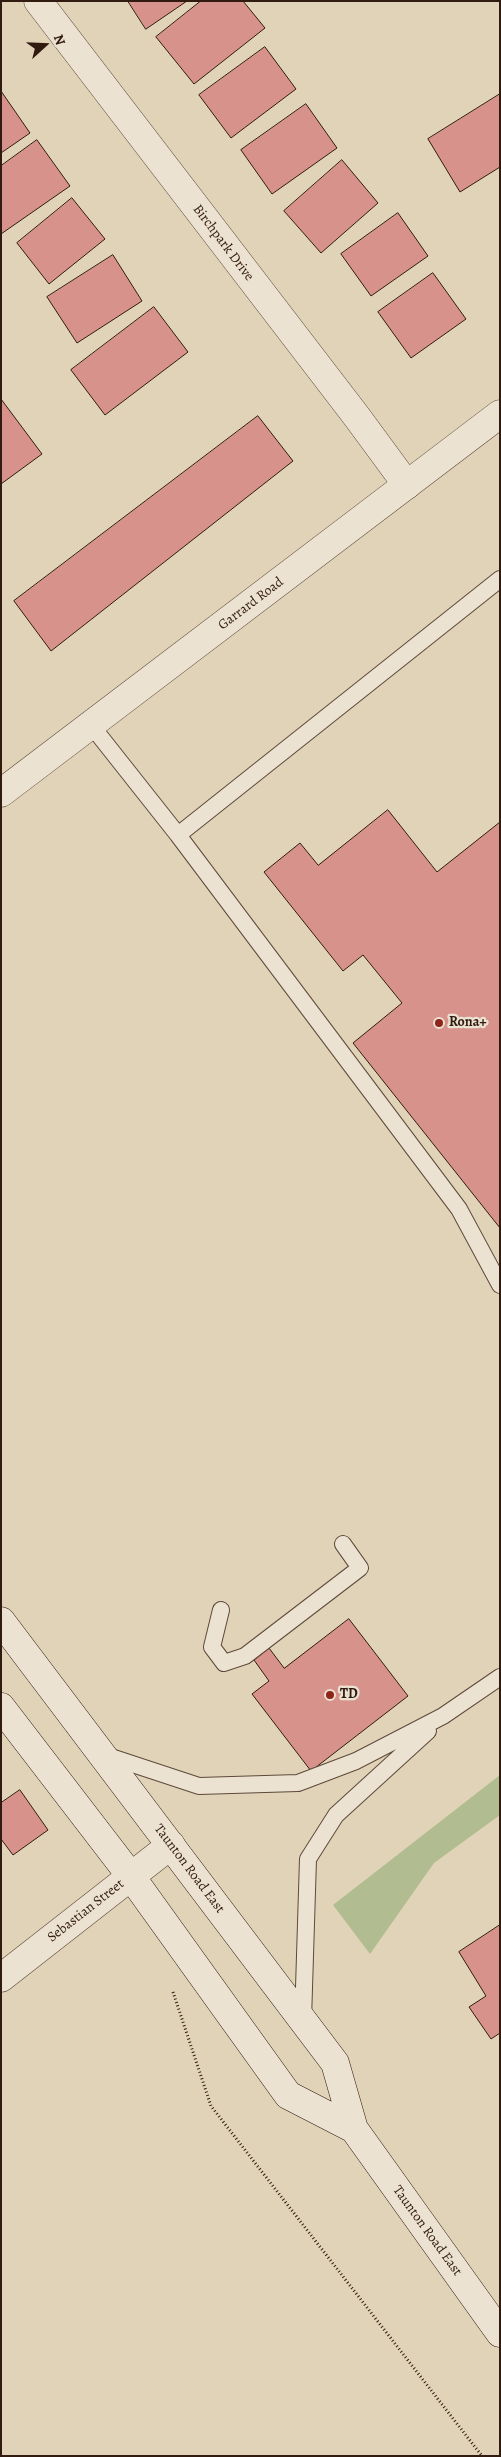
<!DOCTYPE html>
<html>
<head>
<meta charset="utf-8">
<style>
	body { margin:0 }
	#map { position:relative; width:501px; height:2457px; overflow:hidden; background:#e1d3b8; font-family:Alegreya,serif }
	canvas { display:block }
	.frame { position:absolute; inset:0; border:2px solid #311b10; pointer-events:none }
	.north { position:absolute; left:20px; top:20px; width:50px; height:50px; -webkit-text-stroke:4px #ece2d1; paint-order:stroke; rotate:70deg; font-size:14px; font-weight:700; line-height:20px; text-align:center; color:#311b10 }
	.north::after { content:''; display:block; margin:auto; width:18px; height:22px; background:#311b10; clip-path:polygon(50% 0,100% 100%,50% 72%,0 100%) }
</style>
</head>
<body>
<div id="map">
<canvas width="501" height="2457"></canvas>
<div class="frame"></div>
<div class="north">N</div>
</div>
<script>
const c = document.querySelector('canvas').getContext('2d');
c.lineJoin = 'round';
function paint(path, color) { c.fillStyle = color; c.fill(path, 'evenodd'); }
function stroke(path, color, width, dash) { c.strokeStyle = color; c.lineWidth = width; c.lineCap = dash ? 'butt' : 'round'; c.setLineDash(dash || []); c.stroke(path); }
function label(font, color, halo, rows, align = 'center') {
  c.font = font + ' Alegreya,serif'; c.lineWidth = 4.5; c.setLineDash([]); c.textBaseline = 'middle'; c.strokeStyle = halo; c.fillStyle = color; for (const [text, x, y, turn = 0] of rows) {
    c.save(); c.translate(x, y); c.rotate((+turn || 0) * Math.PI / 180); c.textAlign = isNaN(turn) ? turn : align; if (halo) c.strokeText(text, 0, 0); c.fillText(text, 0, 0); c.restore();
  }
}
paint(new Path2D(`
	M500 1775V1815L434 1863 370 1954 333 1905Z`), '#b1bd90');
const building = new Path2D(`
	M128 1H187L146 29Z
	M201 1H243L265 28 194 84 156 37Z
	M265 47 296 89 231 138 199 95Z
	M1 91 30 133 1 153Z
	M500 94V167L460 192 428 139Z
	M306 104 337 148 272 194 241 150Z
	M37 140 70 186 1 234V166Z
	M342 160 378 203 321 253 284 211Z
	M72 198 105 239 49 284 17 243Z
	M398 213 428 256 371 296 341 254Z
	M113 255 142 301 77 343 47 297Z
	M433 273 466 319 411 358 378 312Z
	M154 307 188 352 105 415 71 370Z
	M1 399 42 454 1 484Z
	M258 416 293 461 51 651 14 601Z
	M388 810 437 872 500 822V1228L353 1043 402 1003 363 955 343 971 264 872 300 843 318 865Z
	M349 1619 408 1696 311 1771 252 1694 269 1681 254 1660 269 1648 284 1668Z
	M20 1790 48 1830 13 1855 1 1839V1803Z
	M500 1925V2033L491 2039 469 2007 486 1996 459 1952Z`);
paint(building, '#d7938b');
stroke(building, '#311b10', 1);
const service = new Path2D(`
	M91 725 178 835 459 1209 500 1285
	M178 835 500 579
	M221 1610 212 1647 224 1663 245 1656 360 1568 343 1544
	M105 1755 199 1786 298 1783 356 1761 443 1716 500 1677
	M303 2020 308 1859 336 1815 428 1731`);
const minor = new Path2D(`
	M38 1 357 417 407 485
	M1 1978 171 1845`);
const tertiary = new Path2D(`
	M1 793 500 414`);
const secondary = new Path2D(`
	M1 1621 335 2063 354 2129 500 2333
	M1 1707 130 1875 288 2095 354 2129`);
stroke(service, '#5d493a', 18);
stroke(minor, '#5d493a', 29);
stroke(tertiary, '#5d493a', 29);
stroke(secondary, '#311b10', 29);
stroke(new Path2D(`
	M173 1992 211 2106 482 2456`), '#311b10', 3, [1, 2.5]);
stroke(service, '#ece2d1', 16);
stroke(minor, '#ece2d1', 28);
stroke(tertiary, '#ece2d1', 28);
stroke(secondary, '#ece2d1', 28);
for (const [x, y, r, color] of [
	[439,1023,5,"#8f2418"],
	[330,1695,5,"#8f2418"]
]) { const dot = new Path2D(); dot.arc(x, y, r, 0, 2 * Math.PI); c.fillStyle = color; c.fill(dot); stroke(dot, '#ece2d1', 2); }
label('14px', '#311b10', '#ece2d1', [
	["Birchpark Drive",223,243,53],
	["Garrard Road",251,604,-37],
	["Taunton Road East",189,1869,53],
	["Sebastian Street",86,1911,-38],
	["Taunton Road East",427,2231,54]
]);
label('bold 14px', '#311b10', '#ece2d1', [
	["Rona+",449,1023],
	["TD",340,1695]
], 'left');
</script>
</body>
</html>
